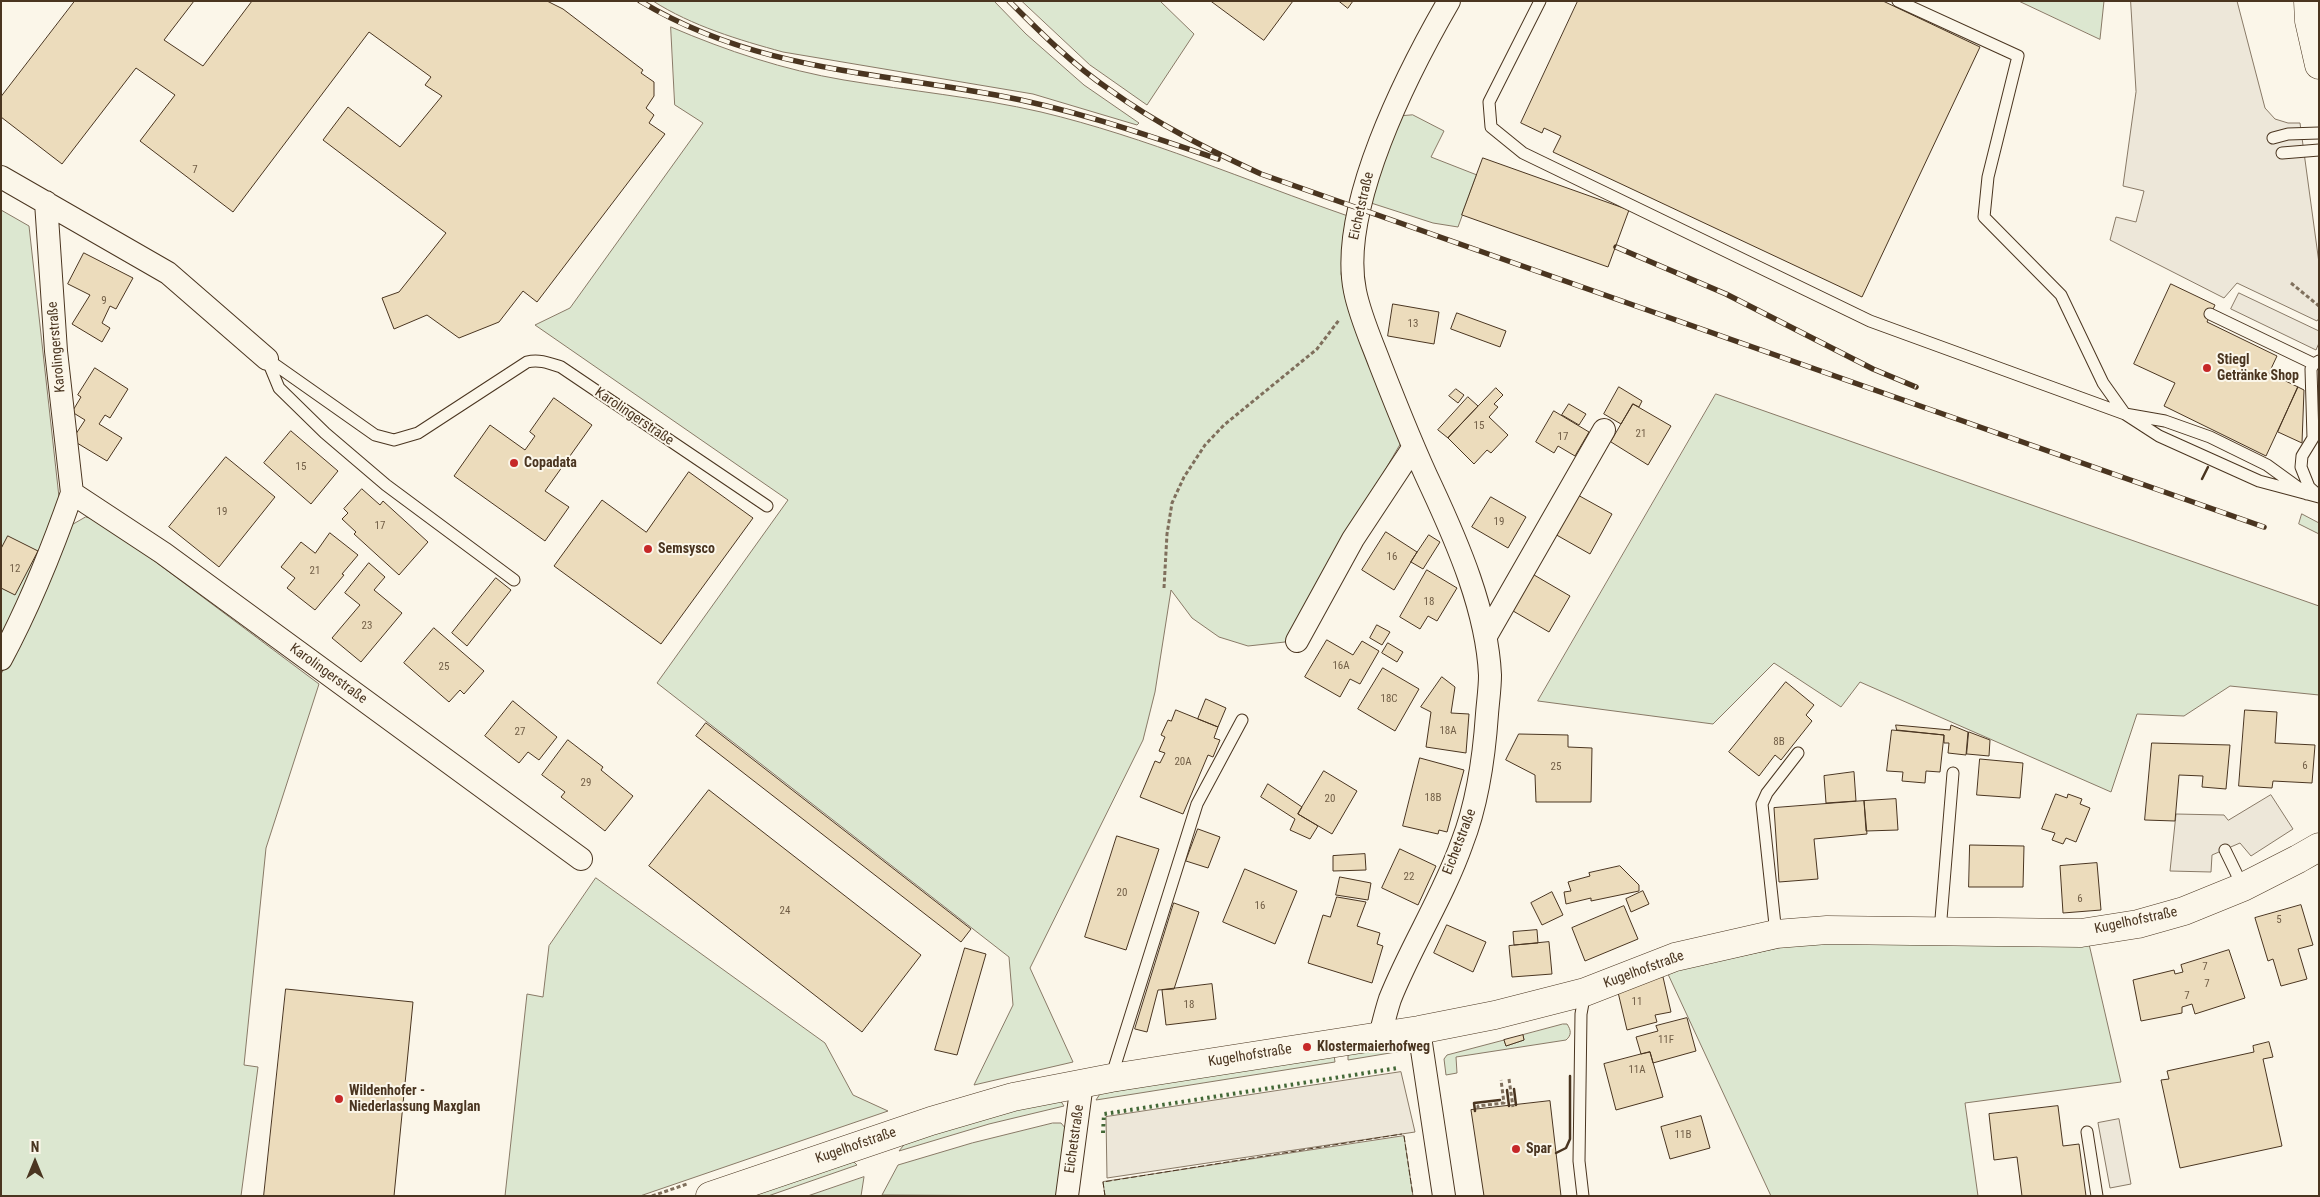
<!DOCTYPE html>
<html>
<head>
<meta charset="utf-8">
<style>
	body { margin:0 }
	#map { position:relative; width:2320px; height:1197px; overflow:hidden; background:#fbf6e9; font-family:"Roboto Condensed",sans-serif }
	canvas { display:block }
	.frame { position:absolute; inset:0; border:2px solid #4a3520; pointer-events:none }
	.north { position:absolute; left:10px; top:1137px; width:50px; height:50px; -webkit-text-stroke:4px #fbf6e9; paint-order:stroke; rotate:0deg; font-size:14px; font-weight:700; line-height:20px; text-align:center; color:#4a3520 }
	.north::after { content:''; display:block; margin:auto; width:18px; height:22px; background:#4a3520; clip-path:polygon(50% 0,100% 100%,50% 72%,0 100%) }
</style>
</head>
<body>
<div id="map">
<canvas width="2320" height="1197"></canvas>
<div class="frame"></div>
<div class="north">N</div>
</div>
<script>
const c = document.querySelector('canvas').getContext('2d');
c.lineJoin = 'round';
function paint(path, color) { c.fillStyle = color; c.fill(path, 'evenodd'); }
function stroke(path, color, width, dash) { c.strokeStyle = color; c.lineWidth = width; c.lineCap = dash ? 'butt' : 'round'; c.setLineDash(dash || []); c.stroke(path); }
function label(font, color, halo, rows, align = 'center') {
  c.font = font + ' "Roboto Condensed",sans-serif'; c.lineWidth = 4; c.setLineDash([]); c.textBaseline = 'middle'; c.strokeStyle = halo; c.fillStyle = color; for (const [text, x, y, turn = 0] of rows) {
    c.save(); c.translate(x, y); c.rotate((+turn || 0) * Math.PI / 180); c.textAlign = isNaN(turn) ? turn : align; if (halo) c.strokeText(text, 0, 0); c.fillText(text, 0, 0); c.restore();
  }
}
const green = new Path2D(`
	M653 1H994L1026 34 1084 85 1139 123 1137 125 1033 94 783 52C739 40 692 26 653 1Z
	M1022 1H1160L1194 34 1147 105 1090 65Z
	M2019 1H2104L2100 39Z
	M671 27C727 51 784 70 844 80 910 91 976 97 1041 112 1146 137 1247 181 1348 216L1341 274 1352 315 1402 441 1285 642 1248 646 1219 637 1192 618 1171 590 1155 692 1143 740 1030 968 1073 1062 974 1085 1013 1005 1009 957 657 683 788 500 535 325 570 308 703 123 675 105Z
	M1413 115 1444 131 1431 157 1477 175 1458 227 1433 223 1368 202 1378 168 1402 116Z
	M1 210 29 226 59 497 45 550 1 641Z
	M1716 394 2319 606V695L2230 686 2184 716 2137 714 2111 792 1860 682 1841 707 1774 663 1713 724 1538 701Z
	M2302 514 2319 523V534L2299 524Z
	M86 517 101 521 319 684 266 848 244 1065 258 1067 241 1196H1V674L39 605 72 525Z
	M596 878 825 1043 853 1095 888 1111 640 1196H505L527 994 543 997 549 946Z
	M1847 941 2089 944 2121 1082 1965 1103 1978 1196H1771L1667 972 1792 945Z
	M1563 1024H1567C1571 1030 1572 1035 1566 1040L1456 1057 1457 1073 1446 1075 1444 1059 1447 1055 1504 1040 1506 1046 1524 1040 1523 1035Z
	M1390 1047 1402 1051 1348 1060V1053Z
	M1334 1055 1335 1062 1096 1100 1100 1094Z
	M1060 1100 1064 1106 989 1124 899 1151 907 1141 999 1114Z
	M1053 1123H1061L1066 1129 1057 1196 882 1195 898 1165 972 1143Z
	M1404 1136 1413 1196H1105L1103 1182Z
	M854 1162 857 1165 768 1196H746Z
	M864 1177 861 1196H808Z`);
paint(green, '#dce7d0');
stroke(green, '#887966', 1);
const parking = new Path2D(`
	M2131 1H2237L2265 108 2275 119 2288 123H2300L2319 263V318L2317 321 2237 283 2224 298 2110 240 2116 217 2136 222 2144 191 2123 186 2136 92Z
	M2239 293 2319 331V343L2316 350 2231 309Z
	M2271 795 2293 829 2251 856 2240 843 2212 855 2211 872 2170 871 2176 814 2224 815 2228 820Z
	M1401 1072 1415 1132 1107 1178 1106 1117Z
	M2119 1119 2131 1184 2110 1188 2098 1123Z`);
paint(parking, '#ede7d9');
stroke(parking, '#887966', 1);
const building = new Path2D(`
	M75 1H194L164 40 203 66 252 1H547L563 9 643 70 641 73 654 82V96L646 108 654 115 649 123 665 134 537 302 523 291 499 322 459 338 427 315 394 329 382 298 399 292 446 233 323 140 348 107 400 147 442 96 425 85 431 77 369 32 233 212 140 141 175 95 136 68 62 164 1 117V97Z
	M1211 1H1293L1264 40Z
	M1339 1H1353L1348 8Z
	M1578 1H1883L1980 47 1862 297 1553 152 1561 136 1544 128 1542 133 1521 123Z
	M1483 158 1629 210 1608 267 1462 215Z
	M84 253 133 278 116 309 110 306 102 323 110 328 102 342 72 324 90 295 68 284Z
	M2171 284 2215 305 2207 322 2277 356 2269 373 2298 387 2266 456 2164 406 2175 383 2134 364Z
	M1393 304 1439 312 1434 344 1388 336Z
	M1457 313 1506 331 1500 347 1451 329Z
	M95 368 128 389 110 418 105 415 99 424 122 438 107 461 72 440 85 420 72 412 81 397 78 395Z
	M1619 387 1642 401 1639 407 1633 404 1621 424 1604 414Z
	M2298 387 2304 390 2302 443 2278 432Z
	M1496 388 1503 395 1494 404 1498 407 1489 417 1508 435 1491 453 1487 450 1474 464 1448 438Z
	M1456 389 1464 395 1458 403 1449 396Z
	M1468 397 1478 406 1448 438 1438 430Z
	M554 398 592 425 545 491 569 507 545 541 454 476 490 425 525 450 535 436 530 432Z
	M1569 404 1586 414 1579 425 1562 415Z
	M1633 404 1671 426 1648 465 1611 442Z
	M1554 411 1589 432 1575 456 1558 446 1554 453 1536 442Z
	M291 431 338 471 311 504 264 463Z
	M226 457 275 497 219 567 169 527Z
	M689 472 753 518 661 644 554 566 602 500 646 532Z
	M362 489 380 505 383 501 428 542 399 575 354 534 356 532 342 519 348 513 344 509Z
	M1576 494 1612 514 1590 554 1553 533Z
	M1491 497 1526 517 1508 548 1472 527Z
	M1386 532 1417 552 1394 590 1362 570Z
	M330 533 358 555 342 574 344 575 315 610 287 588 295 578 281 567 301 542 315 553Z
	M1429 535 1440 542 1423 569 1411 562Z
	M8 536 38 551 15 595 1 588V549Z
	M369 563 385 577 374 590 402 613 361 662 332 638 360 605 345 593Z
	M1427 570 1457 588 1437 621 1428 616 1420 629 1400 617Z
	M1529 572 1570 596 1549 632 1508 608Z
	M496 578 511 590 467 646 452 633Z
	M1377 625 1390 632 1382 645 1370 638Z
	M434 628 484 671 464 694 460 690 449 702 404 663Z
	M1327 640 1353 655 1362 641 1379 651 1360 684 1350 679 1340 697 1305 677Z
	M1388 643 1403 652 1397 662 1382 653Z
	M1383 668 1419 689 1395 731 1358 709Z
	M1442 677 1455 687 1451 713 1469 714 1466 753 1426 747 1431 712 1421 707Z
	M1786 682 1814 705 1806 715 1812 721 1781 760 1775 755 1759 776 1729 752Z
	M1206 699 1226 708 1218 727 1198 719Z
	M513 701 557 737 539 760 528 752 519 763 485 736Z
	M1176 710 1218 727 1214 738 1220 740 1213 757 1208 755 1183 814 1140 797 1155 761 1160 763 1165 753 1159 751 1165 737 1161 735 1168 720 1171 721Z
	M2245 710 2277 712 2275 743 2315 745 2312 783 2273 781 2272 788 2239 786Z
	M706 723 971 929 961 942 696 736Z
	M1896 725 1950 730 1951 725 1968 732 1966 755 1948 753 1949 743H1944V735L1897 730Z
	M1892 730 1944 735 1940 772 1926 771 1925 783 1902 781 1903 772 1887 771Z
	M1969 732 1990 740 1989 756 1967 754Z
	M1519 734 1568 735V747L1592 748 1591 802H1536L1535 775 1506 760Z
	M568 740 603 767 601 770 633 796 605 831 561 797 565 792 542 775Z
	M2152 743 2230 745 2226 789 2202 787 2203 776 2179 775 2175 821 2145 820Z
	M1420 758 1464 770 1447 832 1439 830 1438 834 1403 826Z
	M1980 759 2023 763 2020 798 1977 795Z
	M1324 771 1357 791 1332 834 1298 814Z
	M1854 772 1856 801 1826 803 1824 776Z
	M1268 784 1302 807 1298 814 1318 826 1310 839 1290 830 1295 819 1261 797Z
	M709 790 921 955 862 1032 649 866Z
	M2056 794 2067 798 2068 794 2082 799 2080 804 2090 808 2076 842 2066 838 2063 844 2052 840 2055 833 2042 829Z
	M1896 799 1898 830 1866 831 1864 801Z
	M1864 801 1867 834 1814 839 1818 879 1779 882 1774 808Z
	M1198 829 1220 837 1208 868 1186 861Z
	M1117 836 1159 849 1126 950 1085 937Z
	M1970 845 2024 846 2023 887H1969Z
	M1400 849 1436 866 1418 905 1382 888Z
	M1365 854 1366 870 1333 871V856Z
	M2097 863 2101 910 2063 913 2060 866Z
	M1620 866 1639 885V891L1591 901V898L1566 904 1564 892 1571 891 1568 882 1590 876 1589 873Z
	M1245 869 1297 891 1275 944 1223 922Z
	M1340 877 1371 883 1368 900 1336 895Z
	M1643 891 1649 904 1631 912 1626 899Z
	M1552 892 1563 915 1542 925 1531 903Z
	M1337 897 1366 902 1357 926 1380 933 1377 944 1383 946 1372 983 1308 963 1323 915 1330 917Z
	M1174 903 1199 912 1174 989 1158 990 1147 1032 1135 1029Z
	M2301 905 2313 945 2298 949 2307 979 2281 986 2273 959 2268 961 2255 918Z
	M1624 906 1638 939 1585 961 1572 928Z
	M1447 925 1486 942 1473 972 1434 953Z
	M1537 930 1538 943 1514 945 1513 932Z
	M1549 942 1552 974 1512 977 1509 946Z
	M965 948 986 954 957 1055 935 1050Z
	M2229 950 2245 998 2195 1014 2192 1004 2182 1007V1013L2141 1021 2133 980 2174 970 2175 974 2183 972 2181 965Z
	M1663 977 1671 1012 1655 1015 1657 1022 1627 1030 1617 988Z
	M1212 984 1216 1019 1166 1025 1162 990Z
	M286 989 413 1002 394 1196H264Z
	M1687 1018 1696 1051 1653 1063 1650 1052 1641 1054 1636 1037 1658 1031 1656 1026Z
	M1523 1035 1524 1040 1506 1046 1504 1040Z
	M2269 1042 2273 1057 2263 1059 2282 1146 2180 1168 2161 1080 2169 1079 2167 1071 2254 1052 2253 1046Z
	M1650 1052 1663 1097 1616 1110 1604 1064Z
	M1550 1101 1561 1196H1484L1471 1110Z
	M2058 1106 2063 1146 2079 1144 2086 1196H2022L2017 1157 1994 1160 1989 1114Z
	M1701 1116 1710 1148 1670 1159 1661 1127Z`);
paint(building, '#ecdcbc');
stroke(building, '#4a3520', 1);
const lane = new Path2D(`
	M1540 1 1489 102 1491 127 1523 153 1870 321 2125 414 2165 421 2210 437 2267 465 2307 494
	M1898 1 2018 56 1988 177 1984 217 2061 295 2103 383 2125 414 2159 436 2259 481 2319 497
	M2273 138 2288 134 2319 133
	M2282 153 2319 150
	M2210 314 2314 364
	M267 359 375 435 394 440 418 433 527 362C539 359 549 363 561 367L767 506
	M267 359 279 388 325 433 386 485 514 580
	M2319 361 2314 364 2311 369 2313 438 2302 456 2301 467 2309 487 2319 496
	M2225 850 2243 887
	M1940 931 1953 773
	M1776 934 1762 804 1767 793 1798 753
	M1111 1078 1197 804 1242 720
	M2087 1132 2097 1196
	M1583 1196 1579 1161 1581 1014 1585 992`);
const street = new Path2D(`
	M1 177 168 273 267 359
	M46 202 56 351 72 493 163 553 581 859
	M1486 636 1604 430
	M1297 641 1353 539 1413 448
	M1 659C30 605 52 550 72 493
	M1419 1030 1444 1196
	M1380 1036C1383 1024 1386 1011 1390 999 1411 946 1443 897 1462 843 1478 802 1484 758 1487 714 1488 701 1490 688 1490 675 1487 611 1458 544 1431 486 1412 446 1396 405 1380 364 1371 340 1360 316 1355 291 1338 208 1408 72 1449 1
	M1067 1196 1082 1083`);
const secondary = new Path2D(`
	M2308 1 2309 21 2319 65
	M710 1196 931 1121 1013 1097 1111 1078 1419 1030 1495 1015 1585 992 1675 957 1776 934 1827 930 2081 933 2138 924 2184 911 2243 887 2298 859 2319 847`);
stroke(lane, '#4a3520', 13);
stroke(street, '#4a3520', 24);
stroke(secondary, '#4a3520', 29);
stroke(new Path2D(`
	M2291 283 2319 306
	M1164 588 1167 534 1172 503 1184 477 1205 445 1224 425 1317 349 1339 320
	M1509 1079 1513 1107
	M1478 1109V1106L1504 1103 1501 1080
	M652 1196 687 1184`), '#7f6f5c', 3, [4, 2.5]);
stroke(lane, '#fbf6e9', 11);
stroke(street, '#fbf6e9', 22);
stroke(secondary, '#fbf6e9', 28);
const rail = new Path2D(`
	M640 1C752 69 872 72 996 95 1072 109 1144 134 1218 159
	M1009 1C1041 33 1073 65 1110 90 1157 124 1209 150 1261 174L2264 527
	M1616 247 1726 294 1873 369 1916 387`);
stroke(rail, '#4a3520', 5.5);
stroke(rail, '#fbf6e9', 4, [11]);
stroke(new Path2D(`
	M1103 1133 1104 1114 1398 1068`), '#436837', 4, [2.5, 4]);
stroke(new Path2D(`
	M1404 1136 1413 1196
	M1105 1196 1103 1182 1402 1134`), '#4a3520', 1, [6, 2.5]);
stroke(new Path2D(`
	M2202 479 2208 467
	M1514 1089 1516 1105
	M1507 1090 1509 1106
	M1475 1111 1474 1103 1500 1100
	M1556 1153 1566 1148 1570 1139V1076`), '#4a3520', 2.5);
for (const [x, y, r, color] of [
	[2207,368,5,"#c62828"],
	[514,463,5,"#c62828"],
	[648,549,5,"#c62828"],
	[1307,1047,5,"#c62828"],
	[339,1099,5,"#c62828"],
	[1516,1149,5,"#c62828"]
]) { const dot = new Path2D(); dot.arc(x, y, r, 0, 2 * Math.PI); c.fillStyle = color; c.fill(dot); stroke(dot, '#fbf6e9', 2); }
label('11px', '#725f47', null, [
	["7",195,170],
	["9",104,301],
	["13",1413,324],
	["15",1479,426],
	["21",1641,434],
	["17",1563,437],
	["15",301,467],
	["19",222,512],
	["19",1499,522],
	["17",380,526],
	["16",1392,557],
	["12",15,569],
	["21",315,571],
	["18",1429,602],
	["23",367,626],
	["16A",1341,666],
	["25",444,667],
	["18C",1389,699],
	["18A",1448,731],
	["27",520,732],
	["8B",1779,742],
	["20A",1183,762],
	["6",2305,766],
	["25",1556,767],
	["29",586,783],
	["18B",1433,798],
	["20",1330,799],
	["22",1409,877],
	["20",1122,893],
	["6",2080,899],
	["16",1260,906],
	["24",785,911],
	["5",2279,920],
	["7",2205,967],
	["7",2207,984],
	["7",2187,996],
	["11",1637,1002],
	["18",1189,1005],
	["11F",1666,1040],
	["11A",1637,1070],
	["11B",1683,1135]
]);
label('14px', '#4a3520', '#fbf6e9', [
	["Eichetstraße",1362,206,-77],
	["Karolingerstraße",57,347,-95],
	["Karolingerstraße",634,417,34],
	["Karolingerstraße",328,674,36],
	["Eichetstraße",1460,842,-69],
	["Kugelhofstraße",2136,921,-12],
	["Kugelhofstraße",1644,970,-20],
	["Kugelhofstraße",1250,1056,-9],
	["Eichetstraße",1075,1139,-82],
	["Kugelhofstraße",856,1146,-19]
]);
label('bold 14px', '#4a3520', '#fbf6e9', [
	["Stiegl",2217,360],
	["Getränke Shop",2217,376],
	["Copadata",524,463],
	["Semsysco",658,549],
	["Klostermaierhofweg",1317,1047],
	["Wildenhofer -",349,1091],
	["Niederlassung Maxglan",349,1107],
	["Spar",1526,1149]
], 'left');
</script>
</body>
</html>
